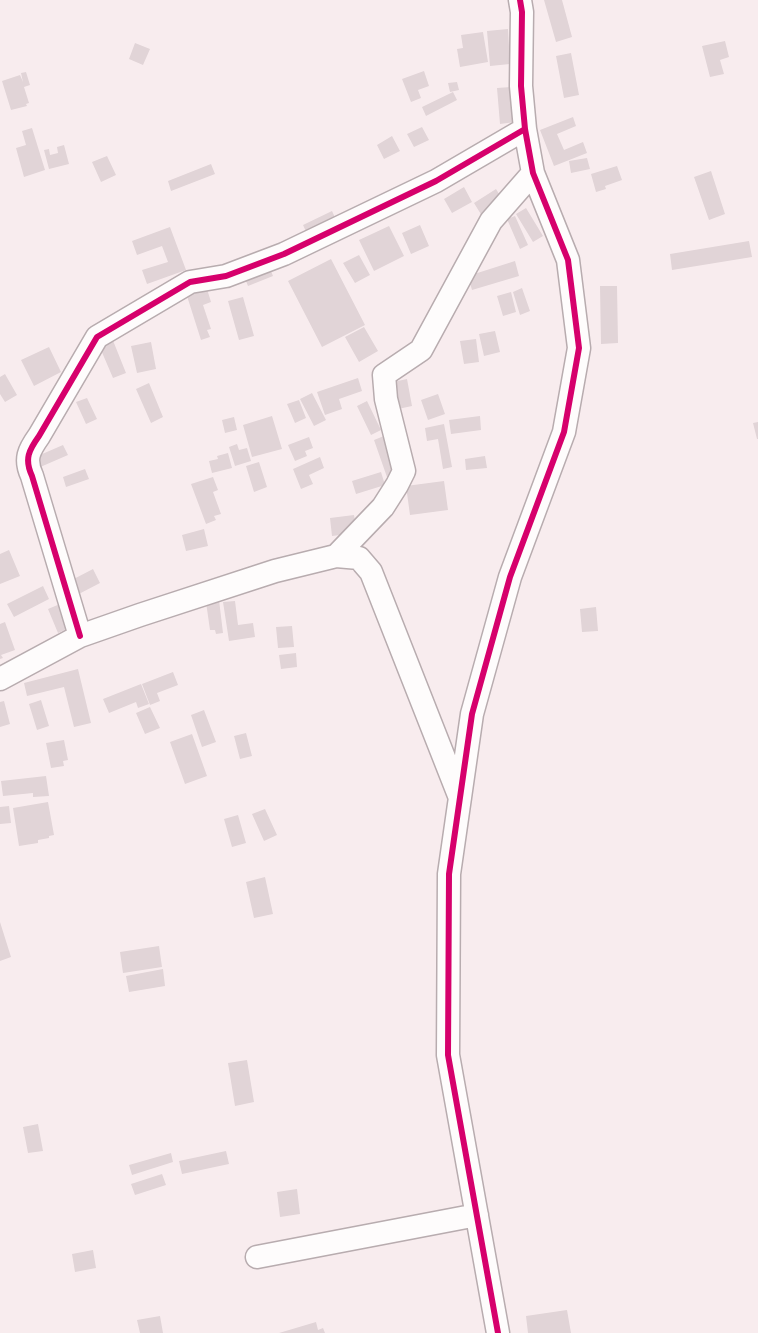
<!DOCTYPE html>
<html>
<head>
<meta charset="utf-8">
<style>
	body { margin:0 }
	canvas { display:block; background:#f8ecee }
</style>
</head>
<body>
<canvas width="758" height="1333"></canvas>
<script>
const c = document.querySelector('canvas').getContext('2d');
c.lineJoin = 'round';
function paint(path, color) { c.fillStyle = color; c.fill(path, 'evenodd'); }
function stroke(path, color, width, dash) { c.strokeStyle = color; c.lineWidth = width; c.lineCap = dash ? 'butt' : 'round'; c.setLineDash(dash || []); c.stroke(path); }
paint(new Path2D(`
	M544 0H562L572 37 556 42Z
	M508 29 510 64 490 66 487 31Z
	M483 32 488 62 460 67 457 49 463 48 461 35Z
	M725 41 729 57 720 60 724 74 710 77 702 46Z
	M135 43 150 49 143 65 129 59Z
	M571 53 579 95 564 98 556 56Z
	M424 71 429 86 418 90 421 98 411 102 402 79Z
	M26 72 30 85 24 87 29 103 26 104 27 106 11 110 2 81 20 75 23 82 21 73Z
	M457 82 459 90 450 92 448 83Z
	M511 87 515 122 500 124 497 88Z
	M453 92 457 100 426 116 422 107Z
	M573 117 576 126 557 134 564 150 583 142 587 153 554 166 540 130Z
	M422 127 429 140 414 147 407 134Z
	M32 128 45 170 24 177 16 148 26 145 22 131Z
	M392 136 400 151 384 159 377 145Z
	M64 145 69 164 49 169 44 150 49 149 50 155 58 153 57 147Z
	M107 156 116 175 101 182 92 162Z
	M587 158 590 169 571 173 569 161Z
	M211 164 215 174 171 191 168 181Z
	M617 166 622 180 605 186 606 189 596 192 591 174Z
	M711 171 725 214 709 220 694 177Z
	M464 187 472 202 452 213 444 199Z
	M496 189 504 202 482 216 474 203Z
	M526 208 543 236 533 242 516 214Z
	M332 211 338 224 309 238 303 225Z
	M515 216 528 245 520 249 507 219Z
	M420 225 429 246 411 254 402 233Z
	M389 226 404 256 374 271 359 240Z
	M170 227 186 270 147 284 142 270 168 262 162 246 137 255 132 241Z
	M749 241 752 257 672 270 670 254Z
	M359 255 370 275 355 283 343 263Z
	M331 259 365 325 322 347 288 281Z
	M515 261 519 276 472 290 468 276Z
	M269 266 273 276 248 286 244 276Z
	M600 286H617L618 343 601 344Z
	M522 288 530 311 520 315 513 292Z
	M207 289 211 302 203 305 211 329 207 330 210 337 201 340 187 296Z
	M511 292 516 312 503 316 497 296Z
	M243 297 254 336 239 340 228 301Z
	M364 327 378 351 359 362 345 337Z
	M495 331 500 352 484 356 479 334Z
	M112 338 126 373 113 378 98 343Z
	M476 339 479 362 464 364 460 341Z
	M151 342 156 369 137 373 131 346Z
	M49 347 61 372 34 386 21 360Z
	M5 374 17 395 5 402 0 394V377Z
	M358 378 362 391 339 399 342 409 325 415 317 392Z
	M407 379 412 406 398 409 393 382Z
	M149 383 163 417 151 423 136 389Z
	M312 393 326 420 314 426 300 399Z
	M438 394 445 414 428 420 421 400Z
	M87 398 97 419 86 424 76 402Z
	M299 400 306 418 295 423 287 404Z
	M367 401 381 430 371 435 357 406Z
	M272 416 282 449 252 457 243 425Z
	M480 416 481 430 451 434 449 420Z
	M234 417 237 430 225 433 222 420Z
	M758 422V439H757L753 423Z
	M444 424 452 467 443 469 438 439 427 441 425 428Z
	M384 436 397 476 388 480 374 440Z
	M309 437 313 448 305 451 307 456 295 461 288 445Z
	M237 444 239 450 247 448 251 461 235 466 229 447Z
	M63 445 68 455 38 468 33 458Z
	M228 453 232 468 212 473 209 461 218 459 217 456Z
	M485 456 487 468 466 470 465 459Z
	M320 457 324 468 309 475 313 484 301 489 293 469Z
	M259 462 267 487 254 492 246 466Z
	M85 469 89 479 66 487 63 477Z
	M381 472 385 485 356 494 352 481Z
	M213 477 218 490 213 492 221 514 214 516 216 520 206 524 191 484Z
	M444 481 448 510 410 515 406 486Z
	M354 515 357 533 332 536 330 518Z
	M204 529 208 546 186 551 182 535Z
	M9 550 20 576 0 584V554Z
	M93 569 100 583 75 596 68 582Z
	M43 586 49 599 14 617 7 604Z
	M219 600 223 633 216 634 215 630H210L206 602Z
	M235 601 238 625 253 623 255 637 229 641 223 602Z
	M60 604 71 627 58 633 48 609Z
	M596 607 598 631 582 632 580 609Z
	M5 622 15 650 1 655 3 658 0 659V624Z
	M292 626 294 647 278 648 276 627Z
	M296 653 297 667 281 669 279 655Z
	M78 669 91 723 74 727 64 687 27 696 24 683Z
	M173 672 178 685 157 693 160 701 150 705 142 684Z
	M141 684 149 704 138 708 136 702 109 713 103 699Z
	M41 700 49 726 37 730 29 704Z
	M4 701 10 724 0 727V702Z
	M150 707 160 728 145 734 136 713Z
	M204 710 216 742 202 747 191 715Z
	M246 733 252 756 240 759 234 736Z
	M192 734 207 776 185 784 170 742Z
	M64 740 68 760 63 761 64 766 51 768 46 743Z
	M46 776 49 796 33 797V793L3 796 1 781Z
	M48 802 54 835 49 836V838L38 840V843L19 846 13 808Z
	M9 806 11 823 0 824V807Z
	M265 809 277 835 264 841 252 814Z
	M238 815 246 843 232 847 224 819Z
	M265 877 273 914 254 918 246 882Z
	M0 922 11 957 0 961Z
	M159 946 162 967 123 973 120 952Z
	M163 969 165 986 129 992 126 976Z
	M247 1060 254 1102 235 1106 228 1063Z
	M38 1124 43 1151 28 1153 23 1127Z
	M226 1151 229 1164 182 1174 179 1161Z
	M171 1153 173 1162 132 1175 129 1165Z
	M162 1174 166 1185 135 1195 131 1184Z
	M297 1189 300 1214 280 1217 277 1192Z
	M93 1250 96 1268 75 1272 72 1254Z
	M567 1310 571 1333H528L526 1316Z
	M160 1316 163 1333H140L137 1320Z
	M316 1322 318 1330 323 1328 325 1333H279Z`), '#e1d4d7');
const minor = new Path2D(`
	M336 556 383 507 397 485 404 471 386 399 384 375 421 350 491 221 533 173
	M80 636 32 476C24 459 29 450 39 436L97 337 190 282 226 276 284 254 436 181 525 129
	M0 679 80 636 140 615 275 571 336 556 359 558 371 572 460 798
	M257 1257 477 1215
	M498 1333 448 1055 449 874 472 714 510 577 564 432 579 348 568 260 533 173 525 129 521 86 522 12 520 0`);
stroke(minor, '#b8acaf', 25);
stroke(minor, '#fefcfc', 22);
stroke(new Path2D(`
	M80 636 32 476C24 459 29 450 39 436L97 337 190 282 226 276 284 254 436 181 525 129
	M498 1333 448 1055 449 874 472 714 510 577 564 432 579 348 568 260 533 173 525 129 521 86 522 12 520 0`), '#d6006c', 6);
</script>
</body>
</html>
